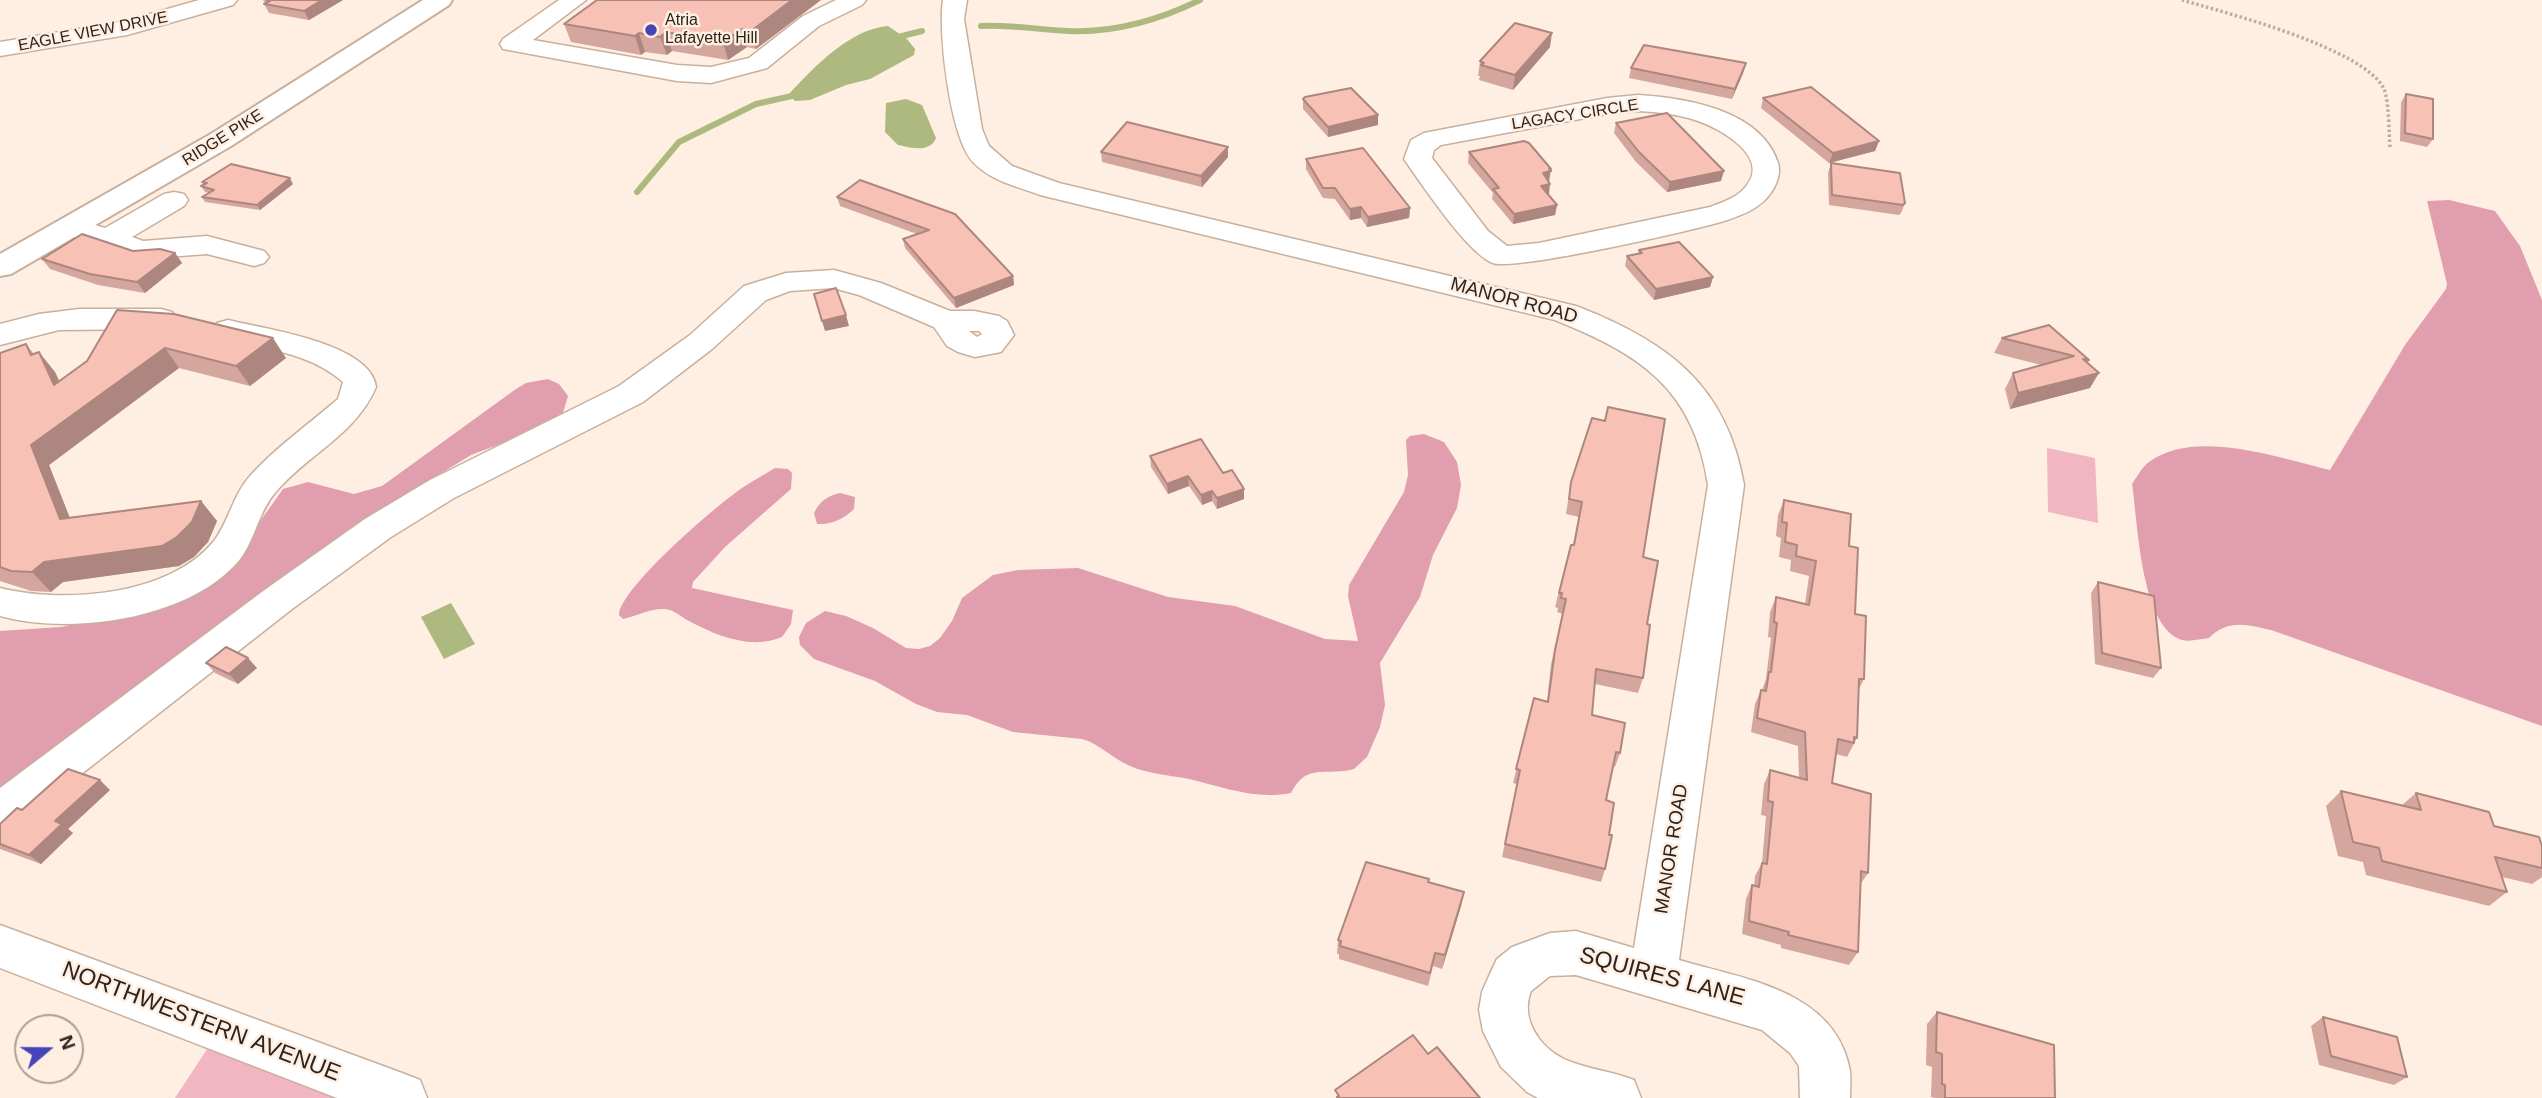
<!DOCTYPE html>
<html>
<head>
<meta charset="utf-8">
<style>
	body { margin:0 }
	#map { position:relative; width:2542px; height:1098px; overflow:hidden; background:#feefe2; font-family:Helvetica,sans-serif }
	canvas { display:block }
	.north { position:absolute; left:14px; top:1014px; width:70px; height:70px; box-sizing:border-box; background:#feefe2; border:2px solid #ab9e93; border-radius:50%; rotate:70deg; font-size:19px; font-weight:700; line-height:28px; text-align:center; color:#2e241d }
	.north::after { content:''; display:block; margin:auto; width:24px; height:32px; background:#4644b9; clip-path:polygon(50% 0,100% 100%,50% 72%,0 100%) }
</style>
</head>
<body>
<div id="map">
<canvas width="2542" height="1098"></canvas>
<div class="north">N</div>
</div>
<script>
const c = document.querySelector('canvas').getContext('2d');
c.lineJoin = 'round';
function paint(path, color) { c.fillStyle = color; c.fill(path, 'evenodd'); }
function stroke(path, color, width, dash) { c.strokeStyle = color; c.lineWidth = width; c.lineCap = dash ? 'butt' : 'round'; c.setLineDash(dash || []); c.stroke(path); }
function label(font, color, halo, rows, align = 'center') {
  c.font = font + ' Helvetica,sans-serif'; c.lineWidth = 5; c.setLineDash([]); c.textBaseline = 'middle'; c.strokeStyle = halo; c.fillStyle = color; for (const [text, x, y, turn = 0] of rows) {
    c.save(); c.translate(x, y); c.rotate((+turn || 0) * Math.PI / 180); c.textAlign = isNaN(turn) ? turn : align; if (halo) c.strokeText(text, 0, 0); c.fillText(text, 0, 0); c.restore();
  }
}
paint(new Path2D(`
	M2047 448 2095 458 2098 523 2048 512Z
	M211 1043 352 1098H175Z`), '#f2b6c3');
paint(new Path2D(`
	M2449 200 2495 211 2520 246 2542 300V726L2274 631C2250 625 2228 618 2209 638 2201 639 2189 642 2182 640 2140 627 2138 521 2132 484 2137 477 2142 467 2149 462 2195 428 2279 458 2330 470L2405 345 2446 289 2447 284 2427 201Z
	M548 379 559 384 568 396 562 416 550 425 471 455 430 480 0 796V631L61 627 99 619 256 527 283 489 308 482 354 494 382 486 516 389 526 383Z
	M1424 434 1444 442 1457 462 1461 485 1457 508 1433 555 1420 597 1380 663 1385 705 1380 727 1367 757 1354 769C1327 777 1307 761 1291 793 1255 800 1223 787 1189 779 1169 775 1148 774 1130 766 1113 759 1100 744 1082 739L1013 732 967 715 937 712 916 704 875 681 814 659 800 645 799 637 806 623 825 611 846 616 873 628 906 648 919 649 930 646 940 638 952 621 962 598 993 575 1018 570 1078 568 1168 597 1235 606 1325 639 1358 641 1348 596 1349 585 1404 492 1408 475 1406 440 1410 436Z
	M775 468 788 469 792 473 791 489 725 547 693 582 692 588 793 610 791 624 782 637C751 650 717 636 689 621 681 617 675 610 665 609 650 608 637 616 623 619L619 615C620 588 717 505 742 488 752 481 764 475 775 468Z
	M840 493 855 497 854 509C844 519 831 525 817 524L814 513C820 501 827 496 840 493Z`), '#e09eae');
paint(new Path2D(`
	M888 26 907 39 915 49 914 55 870 79 846 85 810 100 795 101 789 94C814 67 850 29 888 26Z
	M906 99 922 105 936 138C930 153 912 148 898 145L885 132 886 103Z
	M451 603 475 644 444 659 421 617Z`), '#adb97e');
stroke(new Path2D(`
	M981 26C1011 24 1039 30 1068 31 1114 33 1159 20 1200 0
	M894 38 922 31
	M637 192 679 142 756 104 801 94`), '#adb97e', 6);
const minor = new Path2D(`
	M199 0H237L233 5 127 35 0 56V42L125 21Z
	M559 0H586L533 40 677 65 711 67 749 58 803 16 836 0H866L862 5 819 26 767 68 711 83 677 81 503 49 500 44 503 39Z
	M943 0H967L964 19 982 129 989 146 1012 166 1059 183 1576 306C1667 341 1727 385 1744 485L1679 960C1743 979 1836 990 1850 1071 1851 1079 1850 1089 1850 1098H1800L1799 1066 1790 1053 1762 1030 1576 975 1550 976 1531 991C1520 1018 1539 1047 1564 1059 1586 1069 1611 1071 1634 1080L1641 1098H1538L1527 1092 1501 1067 1483 1031 1479 1010 1482 992 1489 976 1497 959 1512 947 1550 933 1576 931 1634 948 1708 485C1694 389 1640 354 1555 320L1040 195C1016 186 991 181 973 162 950 137 938 33 943 0Z
	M1638 95C1686 98 1761 110 1778 163 1782 176 1774 191 1764 201 1754 210 1740 216 1727 220 1697 230 1514 271 1493 263 1468 254 1421 183 1404 159L1411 140 1424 133 1607 98ZM1638 111C1658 112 1678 114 1698 121 1719 128 1770 156 1747 185 1739 197 1723 202 1710 207L1539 243 1507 246 1488 231 1432 158 1434 150 1441 145 1607 114Z
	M174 192 184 194 188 200 184 206 132 237 143 241 207 236 264 251 269 257 264 263 254 266 207 254 141 259 62 233 58 227 62 221 72 218 105 228 164 194Z
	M834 270 881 283 950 311H974L999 316 1007 321 1014 335 1001 352 975 357 958 352 947 346 934 327 859 295 833 288 790 291 766 300 712 349 643 402 454 498 391 537 292 609 15 826 0 832V788L266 589 365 519 430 480 619 386 690 335 744 286 786 273ZM969 331H979L982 334 977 337Z
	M79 309H161L172 312 177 319 172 326 161 329 59 330 0 345V324L39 314Z
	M228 320C264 329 371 343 376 387 356 435 306 455 274 494 256 516 254 548 232 568 180 620 69 635 0 616V588C63 604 170 596 214 541 229 521 233 495 250 476 275 448 309 424 338 399L343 382C310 352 259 348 217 337L212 330 217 323Z
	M0 925 402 1073 420 1080 427 1098H337L0 968Z`);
const major = new Path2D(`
	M423 0H452L449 5 231 146 11 274 0 276V254L211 134Z`);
stroke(minor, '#c8b09d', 3);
stroke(major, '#c8b09d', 4);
stroke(new Path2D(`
	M2182 0C2226 13 2364 48 2384 89 2389 100 2389 134 2390 148`), '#baada2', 3.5, [2.5, 2.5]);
paint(minor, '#fff');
paint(major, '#fff');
paint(new Path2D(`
	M263 0H343L309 20 269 13 264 4 265 3Z
	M597 0H821L756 49 747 47 728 60 672 51 667 55 645 52 641 55 571 42 564 24Z
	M1550 47 1513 90 1479 80 1480 76H1478L1480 61Z
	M1746 63 1743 73 1732 99 1629 78 1631 68Z
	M2406 94 2433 139 2427 147 2400 141 2401 102Z
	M1763 98 1879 141 1875 151 1829 163 1761 108Z
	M1303 99 1378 115V125L1328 137 1303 109Z
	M1616 123 1721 181 1667 192 1636 162 1614 133Z
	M1228 147V157L1202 187 1102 162 1101 152Z
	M1469 152 1549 182 1548 194 1557 205 1555 215 1513 224 1492 199 1493 193 1468 163Z
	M1306 159 1410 208 1409 218 1367 227 1361 218 1350 220 1335 199 1323 198 1306 169Z
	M1831 163 1905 203 1901 213 1899 215 1829 205 1828 173Z
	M202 182 293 184 260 210 205 202 202 197 209 193 205 192 201 186 204 185Z
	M837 197 955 214 1013 276 1014 285 956 308 905 248 903 239 917 234 840 206Z
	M1639 250 1713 277 1710 287 1654 300 1625 266 1627 256 1638 253Z
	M133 251 175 253 182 263 145 293 98 285 50 269 42 259Z
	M117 310 286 358 250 386 179 368 49 465 70 518 201 501 217 521 208 542 194 557 179 566 63 582 51 592 31 591 0 581V353L26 344 34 354 55 372 59 381 87 361Z
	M2002 338 2089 360 2088 363 2090 388 2010 409 2005 389 2013 373 2041 365 1994 353Z
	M1150 456 1223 473 1244 499 1217 509 1212 501 1202 505 1189 486 1168 494 1151 467Z
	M1571 482 1643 557 1647 624 1643 678 1638 693 1595 684 1592 715 1620 753 1615 767 1613 766 1606 800 1609 835 1605 869 1601 882 1502 857 1517 784 1513 783 1534 698 1547 702 1551 664 1563 614 1557 612 1558 608 1555 607 1571 545H1573L1579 517 1566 514Z
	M1784 500 1849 546 1855 614 1864 679 1859 689 1857 738 1847 757 1836 754 1832 783 1868 873 1860 885 1858 952 1849 965 1781 948V945L1742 934 1746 899 1752 885 1754 886 1755 876 1762 863 1766 816 1761 815 1764 784 1770 770 1799 778 1798 746 1751 732 1755 704 1761 690H1762L1766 679 1771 638 1768 637 1770 612 1776 597 1805 604 1809 576 1790 571 1791 560 1779 557 1781 538 1776 536 1778 515Z
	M2098 582 2161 668 2153 678 2095 664 2091 593Z
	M206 663 257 668 238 684 215 673Z
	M110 790 68 829 73 833 41 864 0 849V824L22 810Z
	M2341 791 2402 805 2416 793 2542 846V877L2532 884 2502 877 2507 892 2489 906 2366 875 2363 862 2338 856 2326 806Z
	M1428 882 1464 892 1461 906 1442 969 1433 966 1428 986 1339 959V954H1337L1338 940Z
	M1937 1012 2055 1098H1935L1931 1097 1932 1067 1926 1065 1927 1024Z
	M2323 1017 2407 1077 2394 1085 2319 1065 2311 1026Z`), '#d4a69d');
paint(new Path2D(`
	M322 0H343L309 20 304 11Z
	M792 0H821L756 49 751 31Z
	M742 29 747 47 728 60 723 42Z
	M666 32 672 51 667 55 660 37Z
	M639 33 645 52 641 55 635 36Z
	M1552 33 1550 47 1513 90 1515 75Z
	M1746 63 1743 73 1732 99 1735 89Z
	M1378 115V125L1328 137V127Z
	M1879 141 1875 151 1829 163 1833 153Z
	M1228 147V157L1202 187 1201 176Z
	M1549 169H1551L1549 182 1543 173Z
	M1724 171 1721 181 1667 192 1670 182Z
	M290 178 293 184 260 210 257 205Z
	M1550 184 1549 194 1539 196 1541 186Z
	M1557 205 1555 215 1513 224 1514 214Z
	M1361 207V218L1350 220V209Z
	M1410 208 1409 218 1367 227 1368 217Z
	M175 253 182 263 145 293 137 282Z
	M1013 276 1014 285 956 308 954 298Z
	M1713 277 1710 287 1654 300 1656 289Z
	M846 315 849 326 825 331 822 321Z
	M273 338 286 358 250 386 236 366Z
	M165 348 179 368 49 465 78 539 60 519 31 445Z
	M39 352 55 372 70 405 54 385Z
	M2099 373 2090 388 2010 409 2018 393Z
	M1188 476 1189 486 1168 494 1167 484Z
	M1244 489V499L1217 509V498Z
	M1212 491V501L1202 505 1201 495Z
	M201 501 217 521 208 542 194 557 179 566 63 582 51 592 32 572 44 562Z
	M248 658 257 668 238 684 229 674Z
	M100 780 110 790 68 829 73 833 41 864 29 855 55 821Z
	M1464 892 1461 906 1442 969 1445 955Z`), '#ad877f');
const building = new Path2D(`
	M267 0H322L304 11 264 4 270 1Z
	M597 0H792L751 31 742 29 723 42 666 32 660 37 639 33 635 36 564 24Z
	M1515 23 1552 33 1515 75 1481 65 1484 63 1480 61Z
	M1644 45 1746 63 1735 89 1631 68Z
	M1811 87 1879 141 1833 153 1763 98Z
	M1351 88 1378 115 1328 127 1303 99 1305 97Z
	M2406 94 2433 99V139L2405 133Z
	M1667 113 1724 171 1670 182 1639 152 1616 123Z
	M1127 122 1228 147 1201 176 1101 152Z
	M1524 141 1529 143 1551 169H1549L1551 171 1543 173 1550 184 1541 186 1557 205 1514 214 1493 189 1499 188 1469 152Z
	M1363 148 1410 208 1368 217 1361 207 1350 209 1335 188H1323L1306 159Z
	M1831 163 1900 173 1905 203 1903 205 1832 195Z
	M231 164 290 178 257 205 202 197 214 190 201 186 207 183 202 182Z
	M860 180 955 214 1013 276 954 298 903 239 929 230 837 197Z
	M82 234 133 251 160 249 175 253 137 282 90 274 42 259Z
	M1679 242 1713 277 1656 289 1627 256 1642 253 1639 250Z
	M836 288 846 315 822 321 814 294Z
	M117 310 174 314 273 338 236 366 165 348 31 445 60 519 201 501 192 522 177 537 162 546 44 562 32 572 11 571 0 567V353L26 344 31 355 39 352 54 385 87 361Z
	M2049 325 2089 360 2083 359 2099 373 2018 393 2013 373 2074 356 2002 338Z
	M1608 407 1665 419 1643 557 1658 561 1647 624 1650 625 1643 678 1596 669 1592 715 1625 723 1620 753 1616 752 1606 800 1614 803 1609 835H1612L1605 869 1505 844 1520 770 1516 769 1534 698 1548 702 1555 650 1566 599 1561 598 1562 593H1559L1571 545H1574L1582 502 1569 499 1571 482 1592 418 1605 421Z
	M1201 439 1223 473 1232 470 1244 489 1217 498 1212 491 1201 495 1188 476 1167 484 1150 456Z
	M1784 500 1851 514 1849 546 1858 548 1855 614 1866 616 1864 679H1859L1857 738 1854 737V743L1838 739 1832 783 1871 794 1868 873 1861 871 1858 952 1788 935 1789 932 1749 921 1752 885 1759 887 1762 863 1767 864 1773 802 1768 801 1770 770 1807 780 1805 732 1757 718 1761 690 1766 691 1769 672H1771L1777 623 1774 622 1776 597 1809 605 1816 561 1796 556 1797 545 1785 542 1787 523 1782 522Z
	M2098 582 2154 596 2161 668 2102 653Z
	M226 647 248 658 229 674 206 663Z
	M68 769 100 780 55 821 62 824 29 855 0 844V824L17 808 22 810Z
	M2341 791 2421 810 2416 793 2489 812 2494 826 2539 837 2542 846V868L2495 857 2507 892 2382 861 2379 848 2353 842Z
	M1366 862 1429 879 1428 882 1464 892 1445 955 1435 953 1430 973 1340 946 1341 941 1338 940Z
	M1937 1012 2054 1045 2055 1098H1945V1085L1942 1084V1054L1936 1052Z
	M2323 1017 2397 1037 2407 1077 2331 1056Z
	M1413 1035 1428 1054 1437 1047 1480 1098H1337V1097L1339 1096 1335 1090Z`);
paint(building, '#f7c1b6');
stroke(building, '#ad877f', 2);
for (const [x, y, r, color] of [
	[651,30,7,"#4644b9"]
]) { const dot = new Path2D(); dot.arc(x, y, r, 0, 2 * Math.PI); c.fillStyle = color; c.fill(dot); stroke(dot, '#feefe2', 2.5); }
label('16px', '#2e241d', '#feefe2', [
	["Atria",665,21],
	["Lafayette Hill",665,39]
], 'left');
label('16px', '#2e241d', '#feefe2', [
	["EAGLE VIEW DRIVE",93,32,-11],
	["LAGACY CIRCLE",1575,115,-9],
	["RIDGE PIKE",223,138,-32]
]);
label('19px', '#2e241d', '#feefe2', [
	["MANOR ROAD",1514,301,15],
	["MANOR ROAD",1672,849,-81]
]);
label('23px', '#2e241d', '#feefe2', [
	["SQUIRES LANE",1662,977,15],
	["NORTHWESTERN AVENUE",201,1022,21]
]);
</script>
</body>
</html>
